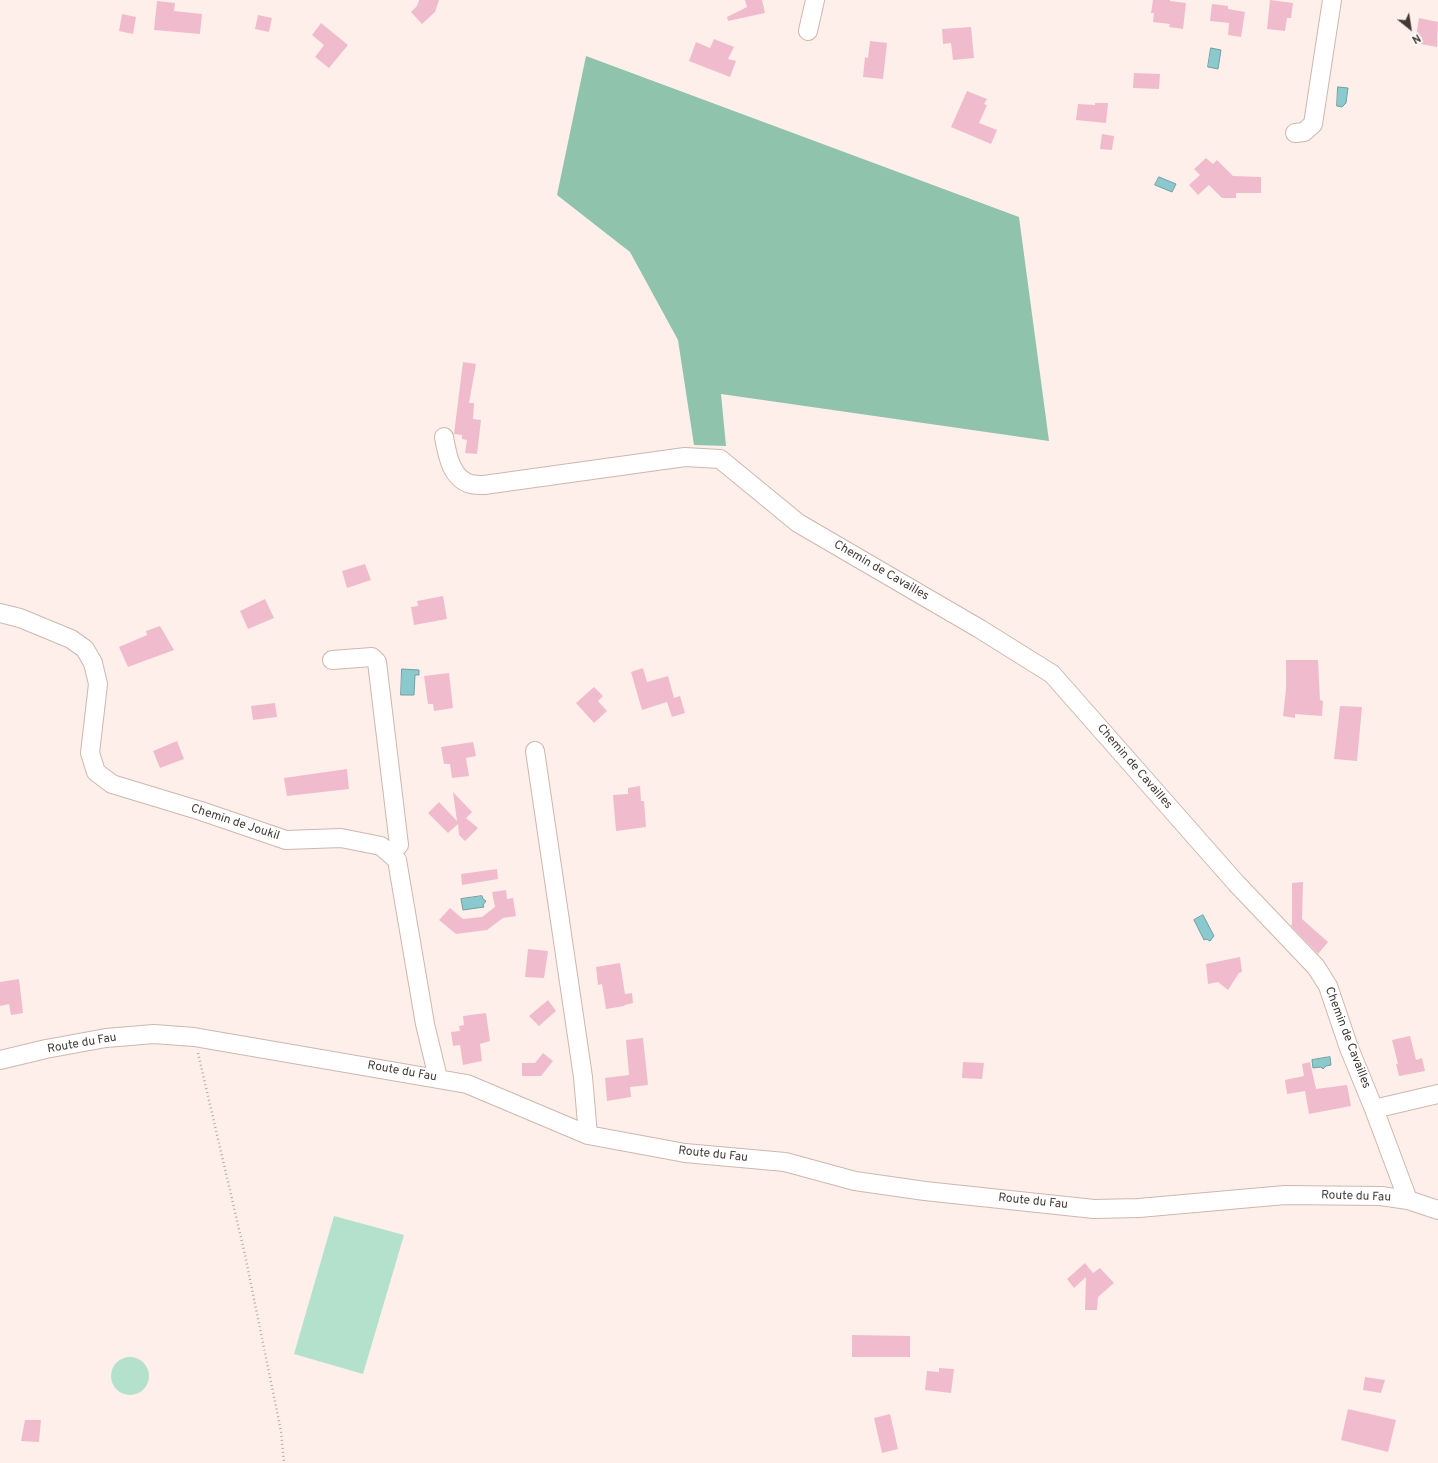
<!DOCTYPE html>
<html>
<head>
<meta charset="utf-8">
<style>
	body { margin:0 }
	#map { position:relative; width:1438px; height:1463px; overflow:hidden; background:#feefea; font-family:Overpass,sans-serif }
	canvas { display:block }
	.north { position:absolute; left:1390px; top:8px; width:40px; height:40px; -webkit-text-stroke:3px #fff; paint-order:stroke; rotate:150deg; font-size:11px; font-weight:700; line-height:16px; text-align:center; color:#423935 }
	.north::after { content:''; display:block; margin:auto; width:14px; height:18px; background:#423935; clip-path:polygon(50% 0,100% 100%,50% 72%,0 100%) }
</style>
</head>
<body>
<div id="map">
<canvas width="1438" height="1463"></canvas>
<div class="north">N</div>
</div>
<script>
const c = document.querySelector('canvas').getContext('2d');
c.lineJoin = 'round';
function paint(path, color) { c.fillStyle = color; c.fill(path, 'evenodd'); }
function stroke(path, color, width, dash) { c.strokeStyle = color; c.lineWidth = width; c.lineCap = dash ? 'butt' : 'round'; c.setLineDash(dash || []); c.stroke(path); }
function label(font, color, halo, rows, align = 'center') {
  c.font = font + ' Overpass,sans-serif'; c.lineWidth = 3.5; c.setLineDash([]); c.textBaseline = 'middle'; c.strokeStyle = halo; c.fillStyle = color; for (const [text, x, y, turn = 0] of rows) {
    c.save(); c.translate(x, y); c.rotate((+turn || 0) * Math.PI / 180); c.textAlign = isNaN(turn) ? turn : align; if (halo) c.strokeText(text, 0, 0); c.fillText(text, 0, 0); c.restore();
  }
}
paint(new Path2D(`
	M334 1216 404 1235 363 1374 294 1354Z
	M111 1376a19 19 0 1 1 38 0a19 19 0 1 1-38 0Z`), '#b4e1cb');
paint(new Path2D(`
	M586 56 1019 217 1049 441 721 394 726 446 694 445 678 340 630 252 557 195Z`), '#8fc3ab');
const water = new Path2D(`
	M1211 48 1221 50 1218 69 1208 67Z
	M1338 87 1348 88 1346 103 1342 107 1337 106Z
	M1159 177 1176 184 1172 192 1155 185Z
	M402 669 419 670V675H415L414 695H401Z
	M482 896 483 899 486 901 483 905 484 907 463 910 461 899Z
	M1203 915 1214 936 1210 941 1206 939 1204 940 1194 920Z
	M1330 1057 1331 1065 1326 1066 1323 1069 1321 1067 1313 1068 1312 1060Z`);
paint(water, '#8ac9cd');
stroke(water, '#749e9f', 1);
paint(new Path2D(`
	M419 0H439L435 12 422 24 411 12 417 6Z
	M745 0H762L765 13 728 21 727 17 747 7Z
	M1153 0H1170V1L1186 3 1183 29 1169 27 1170 24 1153 22 1154 13H1151Z
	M1270 0 1293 3 1291 18H1287L1285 31 1267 29Z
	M157 1 175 3 174 11 202 14 200 34 154 30Z
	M1212 4 1228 6V9L1245 12 1241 37 1228 35 1229 23 1210 21Z
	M122 14 136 17 133 34 119 31Z
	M258 15 272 18 269 32 255 29Z
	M1419 18 1438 22 1437 47 1421 44 1422 37 1416 36Z
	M321 23 348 45 329 68 315 57 324 45 312 35Z
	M971 27 974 58 953 60 951 43 943 44 942 29Z
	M714 39 734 47 728 59 736 61 730 77 689 61 696 42 710 48Z
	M870 41 887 43 883 79 863 77 865 57 868 58Z
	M1134 73 1160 74 1159 89 1133 88Z
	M967 91 987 99 984 104 987 105 979 123 997 130 991 144 951 127Z
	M1095 103H1108L1106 123 1076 120 1078 104 1095 105Z
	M1102 134 1114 136 1112 150 1100 149Z
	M1206 158 1213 164 1217 160 1233 176 1261 177V193H1236V198H1222L1209 185 1198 195 1189 185 1200 175 1194 169Z
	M463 362 476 364 469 403H474L473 419 481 420 477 454 465 453 467 440 462 439V435L454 434Z
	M365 564 371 580 347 588 342 571Z
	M443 596 447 619 414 625 411 607 418 606 417 601Z
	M265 599 274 618 248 629 240 611Z
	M160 626 174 650 128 667 119 647 147 635 146 631Z
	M1286 660H1318L1320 700 1323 701 1322 716 1295 714V718L1283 716 1286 689Z
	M643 668 647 682 668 676 674 698 680 696 685 713 672 717 667 702 642 710 631 672Z
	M449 673 453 708 434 711 433 704H428L424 676Z
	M594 687 603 696 598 701 607 711 594 723 576 703Z
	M275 703 277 717 253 720 251 706Z
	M1340 706 1362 707 1357 761 1334 759Z
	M177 741 184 759 160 768 153 751Z
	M473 742 476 756 466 758 469 776 452 778 450 764H444L441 747Z
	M347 769 349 789 287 796 284 778Z
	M640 786 641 801H644L646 827 616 831 613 795 628 794V788Z
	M453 792 472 812 466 818 478 828 465 841 459 835 458 824 448 833 428 813 439 802 457 821Z
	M497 869 498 879 462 885 461 874Z
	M1303 882 1302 919 1328 942 1318 954 1291 926 1292 924V883Z
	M506 890 507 899 513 898 516 916 503 918 487 930 456 934 439 920 450 908 463 919 482 917 495 907 492 892Z
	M528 949 548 951 544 978 525 977Z
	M1240 957 1242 972 1239 973 1228 990 1218 982 1208 984 1206 964Z
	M620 963 625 994 632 993 633 1003 625 1005 624 1006 606 1009 602 984 598 985 596 967Z
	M19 979 23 1013 11 1015 9 1004 0 1006V982Z
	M548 1000 556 1011 539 1026 529 1016Z
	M486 1013 490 1041 480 1044 482 1061 463 1065 460 1045 453 1046 451 1032 460 1031 459 1026 464 1025 463 1016Z
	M1410 1036 1416 1060 1422 1058 1425 1071 1399 1076 1396 1064H1398L1392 1040Z
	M643 1038 648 1085 630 1087 631 1097 607 1101 605 1078 629 1075 626 1040Z
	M543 1053 553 1061 541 1076H522V1063H535Z
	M963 1062 984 1063 982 1079 962 1078Z
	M1310 1062 1316 1089 1347 1085 1351 1106 1309 1114 1305 1091 1287 1094 1285 1080 1304 1076 1302 1064Z
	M1085 1263 1093 1273 1100 1268 1114 1283 1098 1297 1097 1310H1085L1086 1277 1074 1288 1067 1279Z
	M852 1335 910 1336V1357H852Z
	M939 1368 954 1369 951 1393 925 1390 927 1371 939 1372Z
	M1365 1377 1385 1380 1381 1393 1363 1390Z
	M1348 1409 1396 1420 1388 1452 1341 1440Z
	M890 1414 898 1449 882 1453 874 1418Z
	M25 1420H41L39 1442 21 1441Z`), '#f0bccd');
const minor = new Path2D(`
	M808 31 815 0
	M1295 133 1304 132 1313 124 1332 0
	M444 437C447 454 451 479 471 484 475 485 480 485 484 485L685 457 720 459 798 523 980 629 1052 674 1236 883 1316 967 1328 986 1349 1048 1374 1109 1408 1200
	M0 613 20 618 71 639 85 649 93 663 98 684 90 753 96 772 112 784 201 811 286 840 341 838 381 846 397 860 425 1024 438 1078
	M332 660 372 657 377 662 399 845 390 854
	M535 751 583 1077 588 1135
	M0 1060 46 1049 106 1038 154 1034 194 1037 467 1084 588 1135 685 1153 785 1162 855 1181 925 1191 1094 1209 1139 1208 1285 1195 1381 1196 1408 1200 1438 1210
	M1374 1109 1438 1094`);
stroke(minor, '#ceb7ae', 20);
stroke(new Path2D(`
	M198 1053 245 1255 281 1431 284 1463`), '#b9aca7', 2.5, [1, 3]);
stroke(minor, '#fff', 18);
label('12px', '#423935', '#fff', [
	["Chemin de Cavailles",881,571,30],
	["Chemin de Cavailles",1134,767,49],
	["Chemin de Joukil",235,823,18],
	["Chemin de Cavailles",1347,1038,69],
	["Route du Fau",82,1044,-10],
	["Route du Fau",402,1072,10],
	["Route du Fau",713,1155,6],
	["Route du Fau",1356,1197,2],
	["Route du Fau",1033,1202,6]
]);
</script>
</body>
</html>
